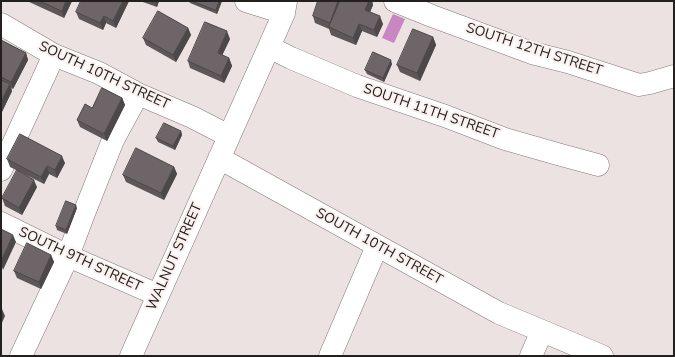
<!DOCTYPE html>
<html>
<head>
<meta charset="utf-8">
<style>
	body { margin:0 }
	#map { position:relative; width:675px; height:357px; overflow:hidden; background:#ece2e1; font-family:"Nunito Sans",sans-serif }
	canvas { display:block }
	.frame { position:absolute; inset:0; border:2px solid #23201f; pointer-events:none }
</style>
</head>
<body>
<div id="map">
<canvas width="675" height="357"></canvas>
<div class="frame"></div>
</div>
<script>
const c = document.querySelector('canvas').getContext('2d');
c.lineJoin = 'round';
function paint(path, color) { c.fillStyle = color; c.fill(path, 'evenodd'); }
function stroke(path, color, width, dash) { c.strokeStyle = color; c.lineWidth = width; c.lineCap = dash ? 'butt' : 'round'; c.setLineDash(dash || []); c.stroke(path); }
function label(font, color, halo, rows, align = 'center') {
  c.font = font + ' "Nunito Sans",sans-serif'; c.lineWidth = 4; c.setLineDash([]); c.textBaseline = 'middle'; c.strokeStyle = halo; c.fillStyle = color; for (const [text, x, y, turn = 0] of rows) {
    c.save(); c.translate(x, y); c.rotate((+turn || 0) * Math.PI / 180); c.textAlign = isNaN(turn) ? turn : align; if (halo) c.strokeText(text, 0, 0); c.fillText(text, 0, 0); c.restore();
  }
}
paint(new Path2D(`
	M393 14 405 19 394 43 382 38Z`), '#c687c3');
const minor = new Path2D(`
	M246 1 284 13
	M395 1 432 16 532 53 568 62 639 85 650 83 674 76
	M1 24 54 55 99 73 138 94 192 117 229 136
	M269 47 291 58 357 86 445 116 505 139 561 155 598 165
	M219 158 499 313 602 356
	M1 170 54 55
	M1 223 68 256 158 295
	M21 356 68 256 83 216 113 140 138 94
	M131 356 269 47 284 13 286 1
	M330 356 377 246
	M531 356 542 331`);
stroke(minor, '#837a79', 23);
stroke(minor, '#fff', 22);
paint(new Path2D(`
	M27 1H72L64 18Z
	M129 1 116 28 106 23 103 30 79 19 76 12Z
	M140 1H159L157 7Z
	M189 1H222L217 14 190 3Z
	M318 1H372L373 5 370 12 383 24 377 37 362 31 356 45 331 35 329 29 315 23 313 16Z
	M188 28 191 35 176 62 146 45 143 38Z
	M433 37 436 45 420 81 400 72 397 65Z
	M230 39 222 55 229 58 232 66 224 83 190 68 188 61Z
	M1 40 26 53 28 60 13 89 11 88 12 91 1 114Z
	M392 64 384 82 367 74 365 70Z
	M122 98 125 105 107 141 80 127 77 120 92 108Z
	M181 131 182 135 175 150 158 142 156 138Z
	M7 159 65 163 57 178 49 174 44 184 10 167Z
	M174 167 177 174 164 200 126 182 123 175Z
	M37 187 22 215 5 206 2 198Z
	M77 208 67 234 57 230 56 226Z
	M51 255 54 262 41 289 17 278 14 271Z`), '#5e5759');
paint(new Path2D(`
	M66 1H72L64 18 62 11Z
	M123 1H129L116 28 113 21Z
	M156 1H159L157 7 155 3Z
	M219 1H222L217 14 216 10Z
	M338 1H343L332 30 330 23Z
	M369 1H372L373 5 368 17 365 10Z
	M104 16 106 23 103 30 100 23Z
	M380 16 383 24 377 37 374 30Z
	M359 24 362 31 356 45 353 38Z
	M188 28 191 35 176 62 173 55Z
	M227 31 230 39 220 60 218 53Z
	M433 37 436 45 420 81 417 73Z
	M26 53 28 60 13 89 11 82Z
	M229 58 232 66 224 83 221 76Z
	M391 60 392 64 384 82 383 78Z
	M10 84 12 91 1 114V102Z
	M122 98 125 105 107 141 104 134Z
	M181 131 182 135 175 150 173 146Z
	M62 156 65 163 57 178 55 170Z
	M47 166 49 174 44 184 41 177Z
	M174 167 177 174 164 200 161 193Z
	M34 180 37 187 22 215 19 208Z
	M76 205 77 208 67 234 66 230Z
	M13 235 16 242 3 270 1 264V261Z
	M51 255 54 262 41 289 39 282Z
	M2 309 5 316 1 325V312Z`), '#4c4748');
const building = new Path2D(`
	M40 1H66L62 11Z
	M81 1H123L113 21 104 16 100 23 76 12Z
	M149 1H156L155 3Z
	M192 1H219L216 10Z
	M318 1H338L330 23 313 16Z
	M340 1H369L365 10 380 16 374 30 359 24 353 38 329 27Z
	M158 11 188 28 173 55 143 38Z
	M205 22 227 31 218 53 229 58 221 76 188 61Z
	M413 29 433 37 417 73 397 65Z
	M1 40 26 53 11 82 1 77Z
	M373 52 391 60 383 78 365 70Z
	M1 80 10 84 1 102Z
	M102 88 122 98 104 134 77 120 85 104 92 108Z
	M164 123 181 131 173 146 156 138Z
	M20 134 62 156 55 170 47 166 41 177 7 159Z
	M136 148 174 167 161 193 123 175Z
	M17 170 34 180 19 208 2 198Z
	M66 201 76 205 66 230 56 226Z
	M1 229 13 235 1 261Z
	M27 243 51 255 39 282 14 271Z`);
paint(building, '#6d6567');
stroke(building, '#4c4748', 1);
label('14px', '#23201f', '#faf0ee', [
	["SOUTH 12TH STREET",534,50,18],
	["SOUTH 10TH STREET",104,76,25],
	["SOUTH 11TH STREET",431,112,19],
	["SOUTH 10TH STREET",379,247,29],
	["WALNUT STREET",175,257,-66],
	["SOUTH 9TH STREET",80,260,25]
]);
</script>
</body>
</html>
